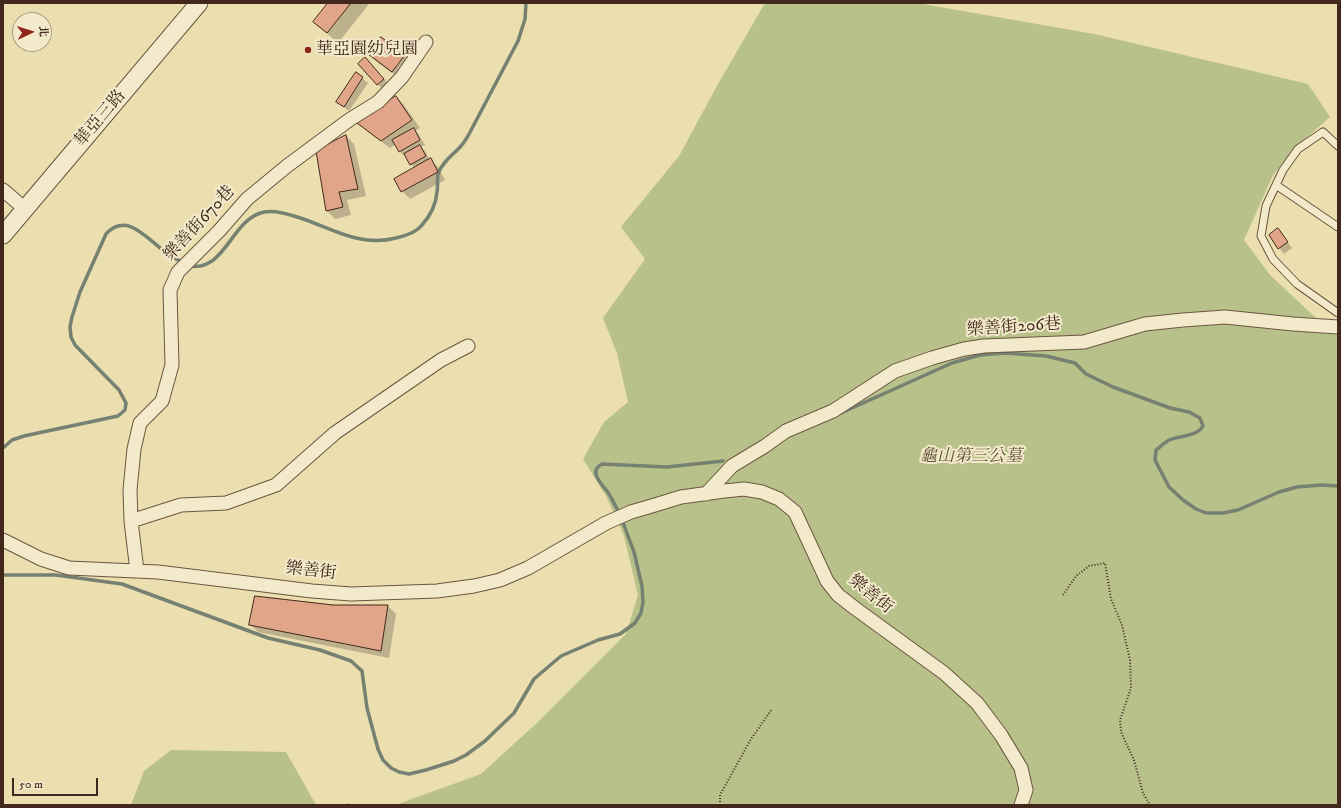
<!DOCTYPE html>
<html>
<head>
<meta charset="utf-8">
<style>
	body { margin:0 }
	#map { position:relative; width:1341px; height:808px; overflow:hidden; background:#ebdeaf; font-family:"IM FELL DW Pica","Noto Serif TC",serif }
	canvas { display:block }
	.frame { position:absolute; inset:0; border:4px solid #42281c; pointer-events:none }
	.north { position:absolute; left:12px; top:12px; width:40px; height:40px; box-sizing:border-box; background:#f2eacb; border:1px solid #ac9c85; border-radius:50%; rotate:86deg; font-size:11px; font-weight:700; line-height:16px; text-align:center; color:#42281c }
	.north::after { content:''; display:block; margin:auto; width:14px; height:18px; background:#8f2418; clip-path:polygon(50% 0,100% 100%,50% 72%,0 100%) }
	.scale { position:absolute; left:12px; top:778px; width:86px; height:18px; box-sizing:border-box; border:2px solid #42281c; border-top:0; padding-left:5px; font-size:12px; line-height:14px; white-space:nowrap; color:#42281c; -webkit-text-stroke:3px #f2eacb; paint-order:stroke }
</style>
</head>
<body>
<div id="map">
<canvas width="1341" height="808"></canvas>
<div class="frame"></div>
<div class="north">北</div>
<div class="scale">50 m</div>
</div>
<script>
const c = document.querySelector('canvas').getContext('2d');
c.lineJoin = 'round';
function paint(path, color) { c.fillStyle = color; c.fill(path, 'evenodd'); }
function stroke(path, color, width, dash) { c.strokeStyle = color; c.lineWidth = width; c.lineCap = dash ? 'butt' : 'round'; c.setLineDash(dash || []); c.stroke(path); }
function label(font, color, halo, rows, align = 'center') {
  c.font = font + ' "IM FELL DW Pica","Noto Serif TC",serif'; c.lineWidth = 4; c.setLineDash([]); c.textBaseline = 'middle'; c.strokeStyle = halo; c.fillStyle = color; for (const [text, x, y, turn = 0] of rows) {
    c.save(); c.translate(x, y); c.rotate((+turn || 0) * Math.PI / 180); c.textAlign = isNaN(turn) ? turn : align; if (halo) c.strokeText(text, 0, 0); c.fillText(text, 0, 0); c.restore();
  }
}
paint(new Path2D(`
	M765 3H917L1094 34 1308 84 1330 117 1296 147 1273 175 1244 240 1270 275 1316 318 1338 334V805H395L481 774 538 722 626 634 638 595 624 536 606 496 583 459 604 422 628 402 617 353 603 318 645 259 621 227 679 156 718 84Z
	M171 750 286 752 316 805H131L144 771Z`), '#b8c18a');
paint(new Path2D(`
	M329 3H368L369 4 338 43 314 22Z
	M369 54 404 55 412 63 400 79 377 62Z
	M360 64H370L389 84 383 90Z
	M356 73 368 83 349 111 337 102Z
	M396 97 404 105 420 128 415 131 419 135 425 145 421 147 425 151 430 160 438 167 445 180 410 199 402 191 415 168 411 164 406 155 405 156 399 151 396 144 390 148 367 131 359 123Z
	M346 136 354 144 366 196 347 200 351 215 335 219 327 211 317 152Z
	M1278 230 1292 248 1284 254 1270 235Z
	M333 606H388L396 614 389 658 258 632 250 624Z`), '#0003');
stroke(new Path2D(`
	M189 266C226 272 231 219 264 212 274 210 285 213 294 216 329 226 358 248 396 238 405 236 416 233 422 225 431 215 436 205 437 192 438 187 437 180 438 174 442 162 453 155 461 146 464 143 466 139 468 136L518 41 525 19 526 3
	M841 413 952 363 980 355 1005 353 1046 356 1075 363 1086 374 1113 387 1170 408 1189 412 1200 418 1203 426C1198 436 1179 436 1169 440 1164 443 1160 447 1156 450L1155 460 1169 487 1183 500 1196 509 1206 513H1223L1238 510 1279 492 1297 487 1322 485 1338 486
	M3 448 12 440 24 436 118 416 125 410 126 403 119 390 75 345 71 337 70 327 72 317 80 292 106 234C127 211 147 239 164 251 170 256 177 259 183 263
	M620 514C615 506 612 498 607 491 603 486 597 480 596 474 595 469 598 466 602 464L667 467 723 461
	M3 575H56L122 584 268 638 320 650 351 661 362 671 367 708 378 749 383 760 391 768 399 772 409 774 426 770 454 761 466 755 485 741 514 713 534 679 561 656 598 640 620 634 635 623 641 613 643 602 642 586 634 552 622 520`), '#768171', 3.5);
const building = new Path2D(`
	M328 3H351L327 33 313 22Z
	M381 37 405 55 392 72 368 54Z
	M365 57 384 79 377 85 358 64Z
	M356 72 363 77 344 107 336 102Z
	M396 96 412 120 381 141 357 123Z
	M414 128 420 140 399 152 392 140Z
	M346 135 358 189 339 192 343 207 326 211 316 151Z
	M420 145 426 156 410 165 404 154Z
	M431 158 438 172 401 192 394 179Z
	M1278 228 1288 242 1278 249 1269 235Z
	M255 596 333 605H388L381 651 249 625Z`);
paint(building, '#e1a58a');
stroke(building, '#42281c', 1);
const service = new Path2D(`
	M1338 146 1323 132 1298 149 1283 170 1266 206 1261 236 1273 259 1297 284 1338 313
	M1276 185 1338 227`);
const minor = new Path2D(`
	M3 190 25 209
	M706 494 732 466 765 446 786 431 833 411 895 371 932 358 964 349 984 346 1084 342 1145 324 1183 320 1225 317 1293 324 1338 327
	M131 521 181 505 226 503 276 485 335 433 441 360 468 346
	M3 540 41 559 69 568 158 572 312 591 351 594 437 591 474 586 500 580 528 568 606 523 631 512 655 505 681 497 724 491 744 489 762 492 779 499 795 512 827 581 838 595 856 609 944 673 977 703 1001 735 1021 768 1026 790 1021 805
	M137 571 131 521 130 490 134 449 140 423 162 401 172 365 170 290 178 272 219 231 247 199 287 166 349 120 378 102 402 77 426 42`);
const tertiary = new Path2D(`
	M3 235 199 3`);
stroke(service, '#6c5641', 9);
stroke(minor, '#6c5641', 15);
stroke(tertiary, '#6c5641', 19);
stroke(new Path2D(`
	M1063 595 1076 576 1089 566 1105 563 1111 599 1122 625 1130 660 1131 688 1120 720 1121 732 1134 760 1143 793 1150 805
	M347 804 348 805
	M720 805V795L751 739 772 709`), '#42281c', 2, [1, 2]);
stroke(service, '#f2eacb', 7);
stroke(minor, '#f2eacb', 13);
stroke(tertiary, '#f2eacb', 17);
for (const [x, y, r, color] of [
	[308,50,4,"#8f2418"]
]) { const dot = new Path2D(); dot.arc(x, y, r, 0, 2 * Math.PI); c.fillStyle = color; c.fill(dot); stroke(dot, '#f2eacb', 1.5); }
label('17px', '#42281c', '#f2eacb', [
	["華亞園幼兒園",316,50]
], 'left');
label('17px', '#42281c', '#f2eacb', [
	["華亞三路",101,119,-50],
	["樂善街670巷",200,224,-47],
	["樂善街206巷",1014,328,-4],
	["樂善街",311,572,6],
	["樂善街",870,595,39]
]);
label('italic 17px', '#604e38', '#f2eacb', [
	["龜山第三公墓",971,457]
]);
</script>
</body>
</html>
